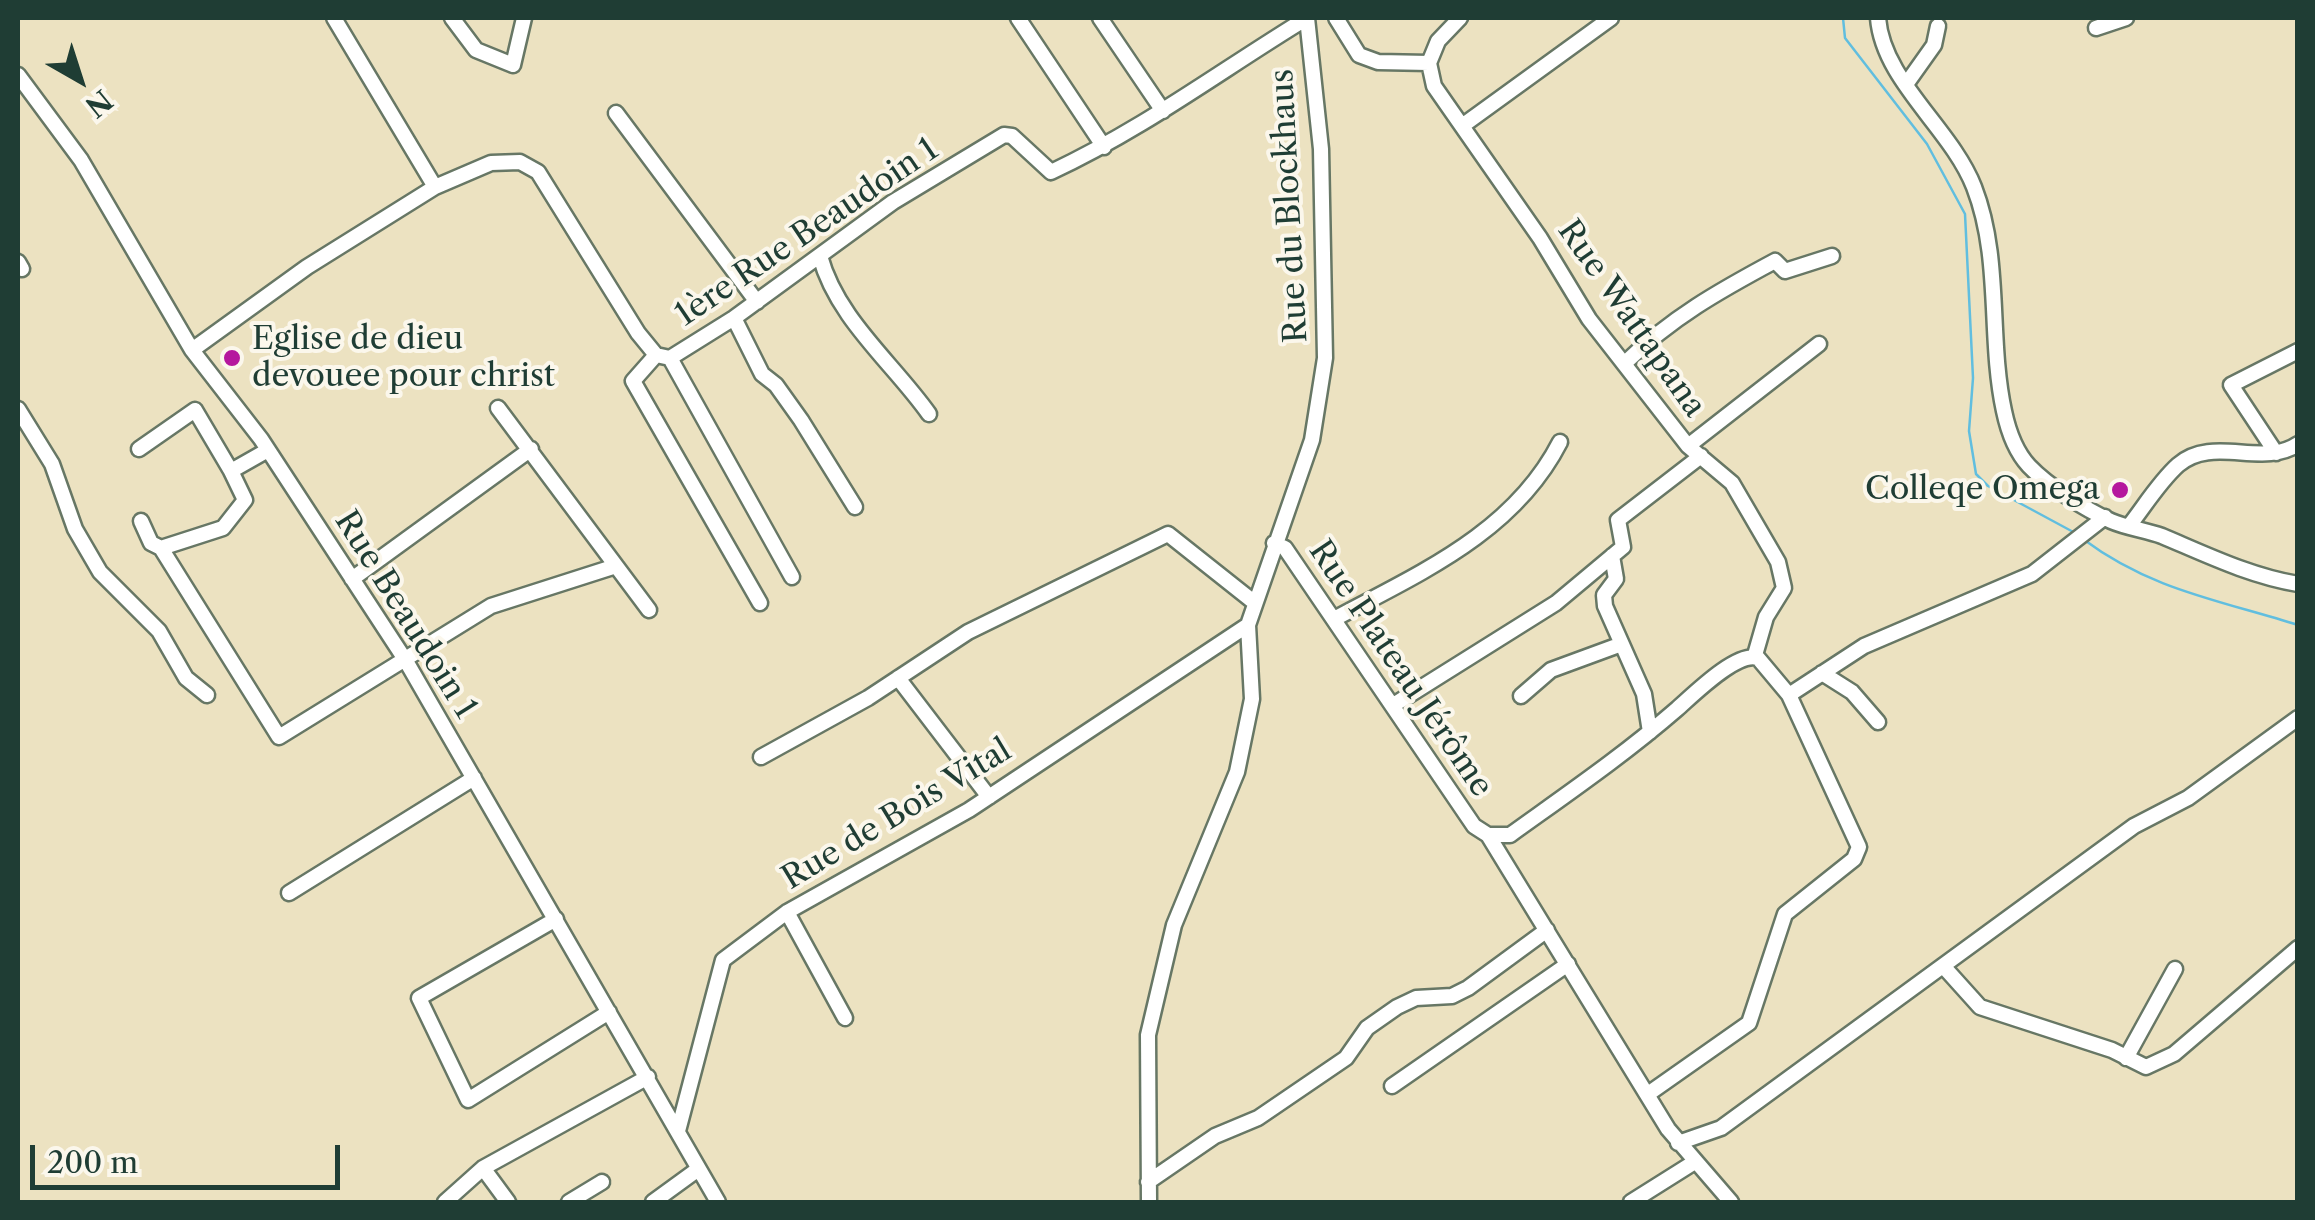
<!DOCTYPE html>
<html>
<head>
<meta charset="utf-8">
<style>
	body { margin:0 }
	#map { position:relative; width:2315px; height:1220px; overflow:hidden; background:#ece2c1; font-family:"Libre Caslon Text",serif }
	canvas { display:block }
	.frame { position:absolute; inset:0; border:20px solid #1f3d34; pointer-events:none }
	.north { position:absolute; left:30px; top:30px; width:100px; height:100px; -webkit-text-stroke:8px #fbf7ec; paint-order:stroke; rotate:141deg; font-size:28px; font-weight:700; line-height:40px; text-align:center; color:#1f3d34 }
	.north::after { content:''; display:block; margin:auto; width:35px; height:45px; background:#1f3d34; clip-path:polygon(50% 0,100% 100%,50% 72%,0 100%) }
	.scale { position:absolute; left:30px; top:1145px; width:310px; height:45px; box-sizing:border-box; border:5px solid #1f3d34; border-top:0; padding-left:12px; font-size:30px; line-height:35px; white-space:nowrap; color:#1f3d34; -webkit-text-stroke:8px #fbf7ec; paint-order:stroke }
</style>
</head>
<body>
<div id="map">
<canvas width="2315" height="1220"></canvas>
<div class="frame"></div>
<div class="north">N</div>
<div class="scale">200 m</div>
</div>
<script>
const c = document.querySelector('canvas').getContext('2d');
c.lineJoin = 'round';
function stroke(path, color, width, dash) { c.strokeStyle = color; c.lineWidth = width; c.lineCap = dash ? 'butt' : 'round'; c.setLineDash(dash || []); c.stroke(path); }
function label(font, color, halo, rows, align = 'center') {
  c.font = font + ' "Libre Caslon Text",serif'; c.lineWidth = 8; c.setLineDash([]); c.textBaseline = 'middle'; c.strokeStyle = halo; c.fillStyle = color; for (const [text, x, y, turn = 0] of rows) {
    c.save(); c.translate(x, y); c.rotate((+turn || 0) * Math.PI / 180); c.textAlign = isNaN(turn) ? turn : align; if (halo) c.strokeText(text, 0, 0); c.fillText(text, 0, 0); c.restore();
  }
}
stroke(new Path2D(`
	M1843 18 1845 38 1927 144 1965 214 1973 378 1969 431 1976 474 1988 486 2077 534
	M2083 539C2151 590 2219 600 2298 625`), '#61bedf', 2.5);
const minor = new Path2D(`
	M334 18 435 187
	M452 18 476 50 513 65 524 18
	M1018 18 1104 147
	M1100 18 1163 111
	M1336 18 1359 55 1378 62 1429 63
	M1878 18C1883 81 1951 128 1974 187 2002 259 1988 337 2004 411 2008 430 2016 452 2029 466 2049 487 2085 509 2111 521 2127 528 2146 530 2162 536 2207 555 2250 576 2298 584
	M2096 28 2126 18
	M1429 63 1434 86 1540 238 1589 319 1688 446 1732 483 1778 562 1784 588 1766 617 1755 655
	M1429 63 1438 41 1460 18
	M18 75 81 160 192 350 261 439 406 661 718 1202
	M1907 83 1934 45 1938 26
	M616 113 757 302
	M1462 126 1611 18
	M820 256C837 319 893 363 929 414
	M18 262 22 269
	M734 318 762 374 776 385 801 420 855 507
	M192 350 307 267 435 187 491 163 520 162 538 172 638 333 656 355 670 358 734 318 893 202 1004 135 1012 136 1051 172C1145 128 1220 71 1307 18
	M656 355 633 381 760 603
	M670 358 792 577
	M1625 363C1671 318 1719 291 1775 261L1785 271 1832 256
	M498 408 649 610
	M18 409 52 464 75 529 100 572 159 631 186 678 207 695
	M1688 446 1819 344
	M139 449 195 410 231 471
	M2276 453 2231 385 2298 351
	M141 521 151 543 161 548 223 528 245 500 231 471 268 450
	M2129 526C2144 507 2159 482 2178 465 2212 435 2263 468 2298 444
	M1274 543 1285 548 1474 826 1488 835H1510C1567 794 1624 755 1677 709 1694 694 1737 651 1758 658L1789 695 1859 847 1854 859 1785 914 1749 1023 1648 1094
	M161 548 279 737 491 606 616 566
	M1612 556 1616 579 1604 595 1605 606 1644 694 1650 732
	M352 579 531 449
	M1336 618C1422 572 1514 532 1560 442
	M1822 673 1852 692 1878 722
	M898 678 989 797
	M1789 695 1864 646 2032 574 2105 517
	M1521 696 1551 670 1619 645
	M1395 704 1556 603 1623 547 1618 520 1701 456
	M761 757 868 698 968 632 1168 534 1255 603
	M1488 835 1668 1129 1731 1202
	M289 893 474 778
	M787 912 845 1018
	M556 919 419 998 468 1100 609 1012
	M1944 967 1980 1007 2112 1050 2146 1067 2174 1054 2298 948
	M2126 1058 2175 969
	M1392 1086 1568 964
	M678 1131 723 960 787 912 969 810 1248 625
	M1678 1143 1721 1128 2134 826 2188 798 2298 718
	M483 1168 508 1202
	M1148 1182 1215 1136 1258 1118 1346 1058 1367 1028 1397 1007 1416 998 1452 996 1468 988 1547 930
	M445 1202 483 1168 648 1077
	M569 1202 602 1182
	M653 1202 697 1170
	M1149 1202 1148 1035 1174 925 1237 772 1252 699 1248 625 1312 440 1325 358 1321 149 1307 18
	M1631 1202 1693 1163`);
stroke(minor, '#677765', 19);
stroke(minor, '#fff', 14);
for (const [x, y, r, color] of [
	[232,358,10,"#b5179e"],
	[2120,490,10,"#b5179e"]
]) { const dot = new Path2D(); dot.arc(x, y, r, 0, 2 * Math.PI); c.fillStyle = color; c.fill(dot); stroke(dot, '#fbf7ec', 4); }
label('32px', '#1f3d34', '#fbf7ec', [
	["Rue du Blockhaus",1290,206,-93],
	["1ère Rue Beaudoin 1",807,233,-34],
	["Rue Wattapana",1631,319,55],
	["Rue Beaudoin 1",405,615,58],
	["Rue Plateau Jérôme",1400,669,56],
	["Rue de Bois Vital",897,815,-31]
]);
label('32px', '#1f3d34', '#fbf7ec', [
	["Eglise de dieu",252,340],
	["devouee pour christ",252,377],
	["Colleqe Omega",2100,490,"right"]
], 'left');
</script>
</body>
</html>
